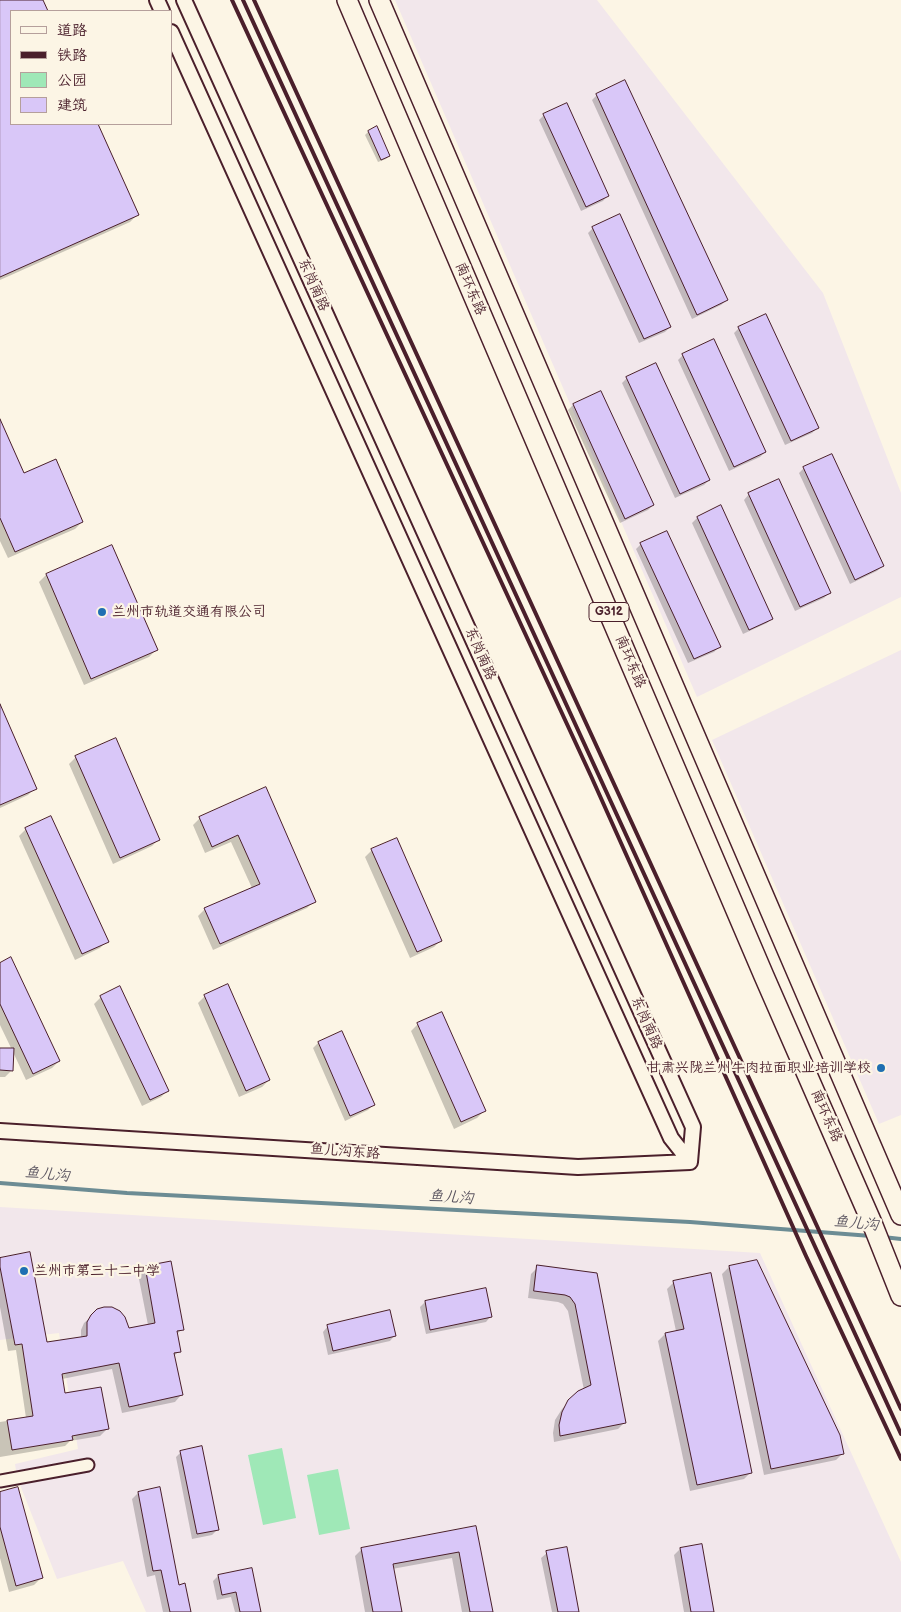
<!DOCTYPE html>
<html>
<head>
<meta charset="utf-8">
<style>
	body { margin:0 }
	#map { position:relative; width:901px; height:1612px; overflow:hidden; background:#fcf5e5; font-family:"Balsamiq Sans","LXGW WenKai TC",sans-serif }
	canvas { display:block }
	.legend { position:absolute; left:10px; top:10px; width:162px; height:115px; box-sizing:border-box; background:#fcf5e5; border:1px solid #b59f9b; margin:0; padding:6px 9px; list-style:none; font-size:15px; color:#4a1f2b }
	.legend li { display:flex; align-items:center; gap:10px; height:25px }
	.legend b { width:25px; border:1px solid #b59f9b }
</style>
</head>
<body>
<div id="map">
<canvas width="901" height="1612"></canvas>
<ul class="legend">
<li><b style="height:6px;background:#fcf5e5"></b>道路</li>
<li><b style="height:6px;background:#4a1f2b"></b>铁路</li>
<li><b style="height:14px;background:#9fe8b7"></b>公园</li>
<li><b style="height:14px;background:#d9c7f8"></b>建筑</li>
</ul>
</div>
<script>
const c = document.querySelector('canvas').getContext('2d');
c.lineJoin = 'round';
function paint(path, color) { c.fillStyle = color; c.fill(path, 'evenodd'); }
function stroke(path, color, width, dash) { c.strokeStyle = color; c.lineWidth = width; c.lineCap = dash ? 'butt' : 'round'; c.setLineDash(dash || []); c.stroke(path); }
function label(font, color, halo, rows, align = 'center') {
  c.font = font + ' "Balsamiq Sans","LXGW WenKai TC",sans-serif'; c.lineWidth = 4.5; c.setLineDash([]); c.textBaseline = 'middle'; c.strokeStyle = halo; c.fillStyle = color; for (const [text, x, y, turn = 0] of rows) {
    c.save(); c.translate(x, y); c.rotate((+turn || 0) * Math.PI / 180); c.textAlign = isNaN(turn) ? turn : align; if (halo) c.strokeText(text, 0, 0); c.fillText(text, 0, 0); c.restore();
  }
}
paint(new Path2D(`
	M395 0H597L823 293 901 493V597L697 697Z
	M901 650V1115L879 1124 712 740Z
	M0 1207 760 1253 901 1562V1612H146L123 1561 57 1579 17 1477 15 1464 78 1449 59 1333 0 1340Z`), '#f2e7eb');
paint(new Path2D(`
	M282 1448 296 1518 263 1525 248 1455Z
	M338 1469 350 1529 319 1535 307 1475Z`), '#9fe8b7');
paint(new Path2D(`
	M0 0H41L46 11H11V124H97L137 215 130 222 0 280Z
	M597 95 727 300 721 305 692 319 592 100Z
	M544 115 608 195 603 201 581 211 539 120Z
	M368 132 389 156 386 159 378 162 365 135Z
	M593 228 670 327 665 332 639 343 588 233Z
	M739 328 817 428 812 433 785 445 734 333Z
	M683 355 765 452 760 457 729 471 678 360Z
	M627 378 709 480 704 485 675 498 622 383Z
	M601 392 653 505 648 510 620 523 568 410 573 405Z
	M0 432 23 475 82 522 75 529 8 558 0 541Z
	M804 468 882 566 877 571 850 584 799 473Z
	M749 494 829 593 824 598 795 611 744 500Z
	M697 518 772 618 767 623 743 634 692 523Z
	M641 544 719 647 714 652 688 663 636 549Z
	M112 547 156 650 149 657 84 685 39 582 46 575Z
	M0 707 35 788 28 795 0 808Z
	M76 757 159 839 152 846 113 864 69 764Z
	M265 789 314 901 307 908 213 950 198 916 205 909 252 888 231 842 205 853 193 825 200 818Z
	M26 829 107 941 100 948 75 960 19 836Z
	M372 850 441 940 434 947 410 958 365 857Z
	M0 964 59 1061 52 1068 26 1080 13 1052 12 1070 5 1077H0V1049L12 1050 0 1025Z
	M205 996 269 1080 262 1087 239 1097 198 1003Z
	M101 997 168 1090 161 1097 142 1106 94 1004Z
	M418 1024 484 1111 477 1118 454 1129 411 1031Z
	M318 1043 373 1105 368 1110 345 1121 313 1048Z
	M0 1259 46 1344 81 1338V1330L84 1323 92 1316 128 1329 148 1325 138 1274 145 1267 182 1329 176 1335 179 1351 173 1357 181 1395 175 1402 122 1413 112 1369 62 1379 64 1394 107 1429 100 1436 70 1441 65 1446 0 1457V1422L26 1418 16 1350 8 1351 0 1307Z
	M538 1267 596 1274 625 1422 618 1429 554 1442 553 1433 555 1420 562 1409 579 1392 584 1390 568 1311 563 1304 558 1302 528 1298 531 1274Z
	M729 1267 843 1453 836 1460 764 1475 722 1274Z
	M674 1282 751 1472 744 1479 690 1491 658 1341 665 1334 676 1331 667 1289Z
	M485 1290 491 1316 486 1322 426 1334 420 1307 425 1302Z
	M328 1326 395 1335 390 1341 328 1355 323 1332Z
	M181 1452 217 1530 212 1535 192 1539 176 1457Z
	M0 1493 41 1578 34 1585 9 1592 0 1558Z
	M138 1493 178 1586 190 1612H163L155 1575 147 1577 132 1499Z
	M475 1527 491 1612H462L452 1558 392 1569 401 1612H365L355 1556 362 1549Z
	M680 1549 713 1612H684L674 1555Z
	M547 1553 578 1612H552L541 1558Z
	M218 1576 260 1612H235L231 1597 217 1600 213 1581Z`), '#0003');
stroke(new Path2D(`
	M0 1183 127 1193 690 1222 871 1236
	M883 1237 901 1239`), '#6c8c94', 4);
const building = new Path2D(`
	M0 0H43L48 11H11V124H98L139 215 0 277Z
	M625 80 728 300 697 315 596 94Z
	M567 103 609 196 586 207 543 114Z
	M377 126 390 156 381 160 368 131Z
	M620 214 671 327 644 339 592 227Z
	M766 314 819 428 791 441 738 327Z
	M714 339 766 452 734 467 682 354Z
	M656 363 710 480 680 494 626 377Z
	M601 391 654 505 625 519 573 404Z
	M0 419 24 473 56 459 83 522 15 552 0 518Z
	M832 454 884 566 855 580 803 467Z
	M779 479 831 593 800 607 748 493Z
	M721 505 773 619 749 630 697 517Z
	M667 531 721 647 694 659 640 543Z
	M112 545 158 650 91 679 46 574Z
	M0 704 37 789 0 805Z
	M116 738 160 840 120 858 75 756Z
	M266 787 316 902 220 944 204 908 260 884 238 835 212 847 199 817Z
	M51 816 109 942 82 954 25 828Z
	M397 838 442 941 417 952 371 849Z
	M11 957 60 1061 33 1074 0 1004V963Z
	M228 984 270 1080 246 1091 204 995Z
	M120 986 169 1091 150 1100 100 996Z
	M442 1012 486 1111 461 1122 417 1023Z
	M342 1031 375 1105 350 1116 318 1042Z
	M0 1048H14L13 1071 0 1070Z
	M30 1252 47 1342 87 1336V1322L91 1315 97 1309 104 1307H112L120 1311 125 1317 129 1328 155 1323 145 1266 171 1261 184 1330 177 1331 181 1352 174 1353 183 1395 129 1407 119 1363 62 1374 65 1393 101 1387 109 1429 72 1436 73 1440 12 1450 7 1420 33 1416 22 1344 15 1345 0 1267V1258Z
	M757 1260 840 1435 844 1454 771 1469 729 1266Z
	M537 1265 597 1273 626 1423 560 1436 559 1425 562 1412 568 1400 578 1391 591 1385 575 1304 570 1297 565 1295 534 1291Z
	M711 1273 752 1473 697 1485 665 1333 684 1329 673 1281Z
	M486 1288 492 1317 430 1330 425 1301Z
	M390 1310 396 1336 333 1351 327 1325Z
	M202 1446 219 1530 197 1534 180 1451Z
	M18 1487 43 1578 16 1586 0 1527V1492Z
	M160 1487 179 1585 185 1583 191 1612H170L161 1570 153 1571 138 1492Z
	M476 1526 493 1612H470L459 1552 393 1564 402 1612H373L361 1548Z
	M702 1544 714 1612H691L680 1548Z
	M567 1547 579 1612H558L546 1551Z
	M252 1568 261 1612H240L236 1592 222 1595 218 1575Z`);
paint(building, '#d9c7f8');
stroke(building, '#4a1f2b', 1);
const minor = new Path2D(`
	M0 1481 88 1465`);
const tertiary = new Path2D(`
	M157 0 162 11
	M184 0 693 1127 690 1162
	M171 32 671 1138 690 1162
	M0 1131 578 1167 690 1162`);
const trunk = new Path2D(`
	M347 0 764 976 872 1223 901 1296
	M379 0 901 1215`);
stroke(minor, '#4a1f2b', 15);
stroke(tertiary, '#4a1f2b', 18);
stroke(trunk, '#4a1f2b', 22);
stroke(minor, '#fcf5e5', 11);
stroke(tertiary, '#fcf5e5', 14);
stroke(trunk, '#fcf5e5', 19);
stroke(new Path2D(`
	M232 0 591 776 806 1256 901 1459
	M243 0 901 1434
	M254 0 901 1409`), '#4a1f2b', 4);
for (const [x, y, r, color] of [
	[102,612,5,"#1f6fb2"],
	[881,1068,5,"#1f6fb2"],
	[24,1271,5,"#1f6fb2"]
]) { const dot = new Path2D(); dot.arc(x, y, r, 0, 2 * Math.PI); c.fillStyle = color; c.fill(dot); stroke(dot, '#fcf5e5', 2); }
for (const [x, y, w] of [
	[609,612,40]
]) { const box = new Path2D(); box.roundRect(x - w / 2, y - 9.5, w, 19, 4); c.fillStyle = '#fcf5e5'; c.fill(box); stroke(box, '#4a1f2b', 1); }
label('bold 12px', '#4a1f2b', null, [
	["G312",609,612]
]);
label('14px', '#4a1f2b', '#fcf5e5', [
	["东岗南路",313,285,66],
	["南环东路",470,289,67],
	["东岗南路",480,654,66],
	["南环东路",630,662,67],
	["东岗南路",646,1023,66],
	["南环东路",826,1116,66],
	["鱼儿沟东路",345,1152,4]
]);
label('14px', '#4a1f2b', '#fcf5e5', [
	["兰州市轨道交通有限公司",112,612],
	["甘肃兴陇兰州牛肉拉面职业培训学校",871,1068,"right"],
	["兰州市第三十二中学",34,1271]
], 'left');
label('italic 15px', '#5b5560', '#fcf5e5', [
	["鱼儿沟",47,1175,5],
	["鱼儿沟",451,1198,3],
	["鱼儿沟",856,1224,5]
]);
</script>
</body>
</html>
